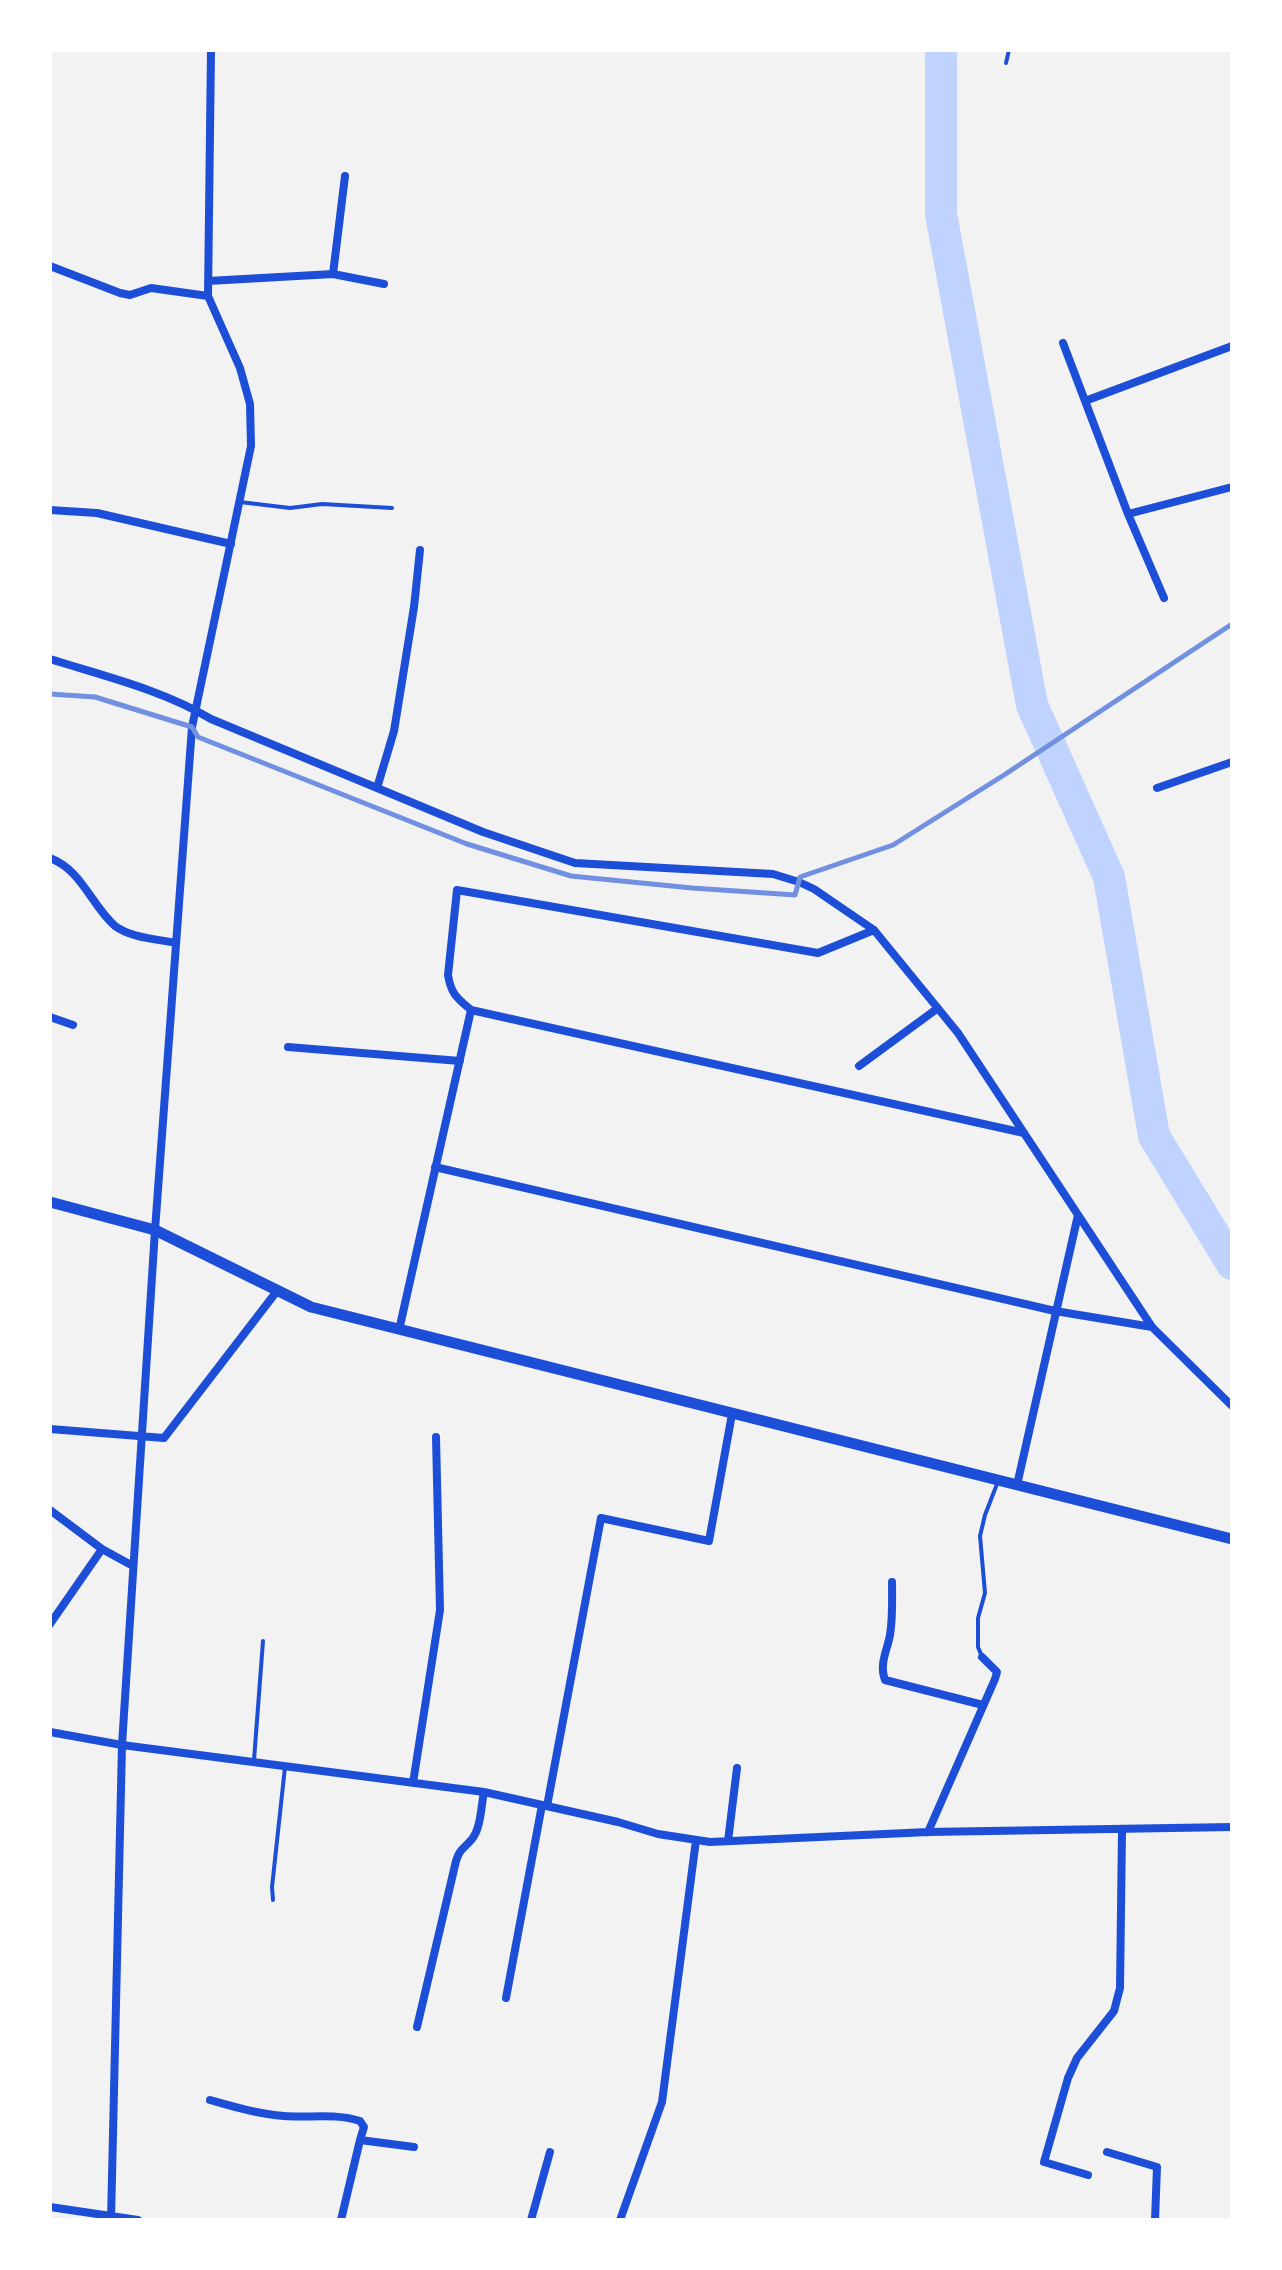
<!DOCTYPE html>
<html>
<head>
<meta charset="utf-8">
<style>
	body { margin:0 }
	#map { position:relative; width:1282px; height:2270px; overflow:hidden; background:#f2f2f2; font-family:Roboto,sans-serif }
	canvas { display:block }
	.frame { position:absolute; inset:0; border:52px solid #fff; pointer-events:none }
</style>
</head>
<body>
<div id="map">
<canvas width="1282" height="2270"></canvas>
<div class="frame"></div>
</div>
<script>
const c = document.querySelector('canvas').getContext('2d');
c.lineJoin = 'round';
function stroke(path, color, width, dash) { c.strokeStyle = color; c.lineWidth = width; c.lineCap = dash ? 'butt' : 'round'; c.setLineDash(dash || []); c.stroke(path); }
stroke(new Path2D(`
	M941 50V214L1032 705 1109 877 1154 1136 1232 1264`), '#bfd3fe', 32);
stroke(new Path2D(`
	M1006 63 1009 50
	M240 502 290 508 322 504 392 508
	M982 1657 978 1647V1618L985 1593 980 1536 985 1515 997 1484
	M254 1760 263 1641
	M273 1900 272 1887 285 1767`), '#1d4ed8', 4);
stroke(new Path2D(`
	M50 266 120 293 130 295 151 288 208 296
	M333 274 345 176
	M208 281 333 274 384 284
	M1063 343 1128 514 1164 598
	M1085 401 1232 346
	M50 510 97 513 231 544
	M1128 514 1232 487
	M50 659C104 676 163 690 211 719L483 832 575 863 773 874 799 882 814 889 874 930 958 1033 1152 1327 1232 1406
	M377 788 394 731 414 607 420 550
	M1157 788 1232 762
	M50 858C82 870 91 905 115 926 131 938 157 939 176 943
	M874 930 818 953 457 890 448 975C451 994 457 998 471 1010L1024 1133
	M50 1017 73 1025
	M288 1047 460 1061
	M859 1066 938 1008
	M435 1167 1055 1311 1152 1327
	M399 1330 471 1010
	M50 1429 164 1438 277 1291
	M1017 1485 1078 1215
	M50 1510 102 1549 133 1566
	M892 1582C892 1599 893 1617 890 1635 887 1651 879 1664 885 1680L983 1705
	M50 1624 102 1549
	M50 1732 122 1745 484 1792 618 1822 658 1834 710 1842 928 1832 1232 1827
	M413 1783 440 1610 436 1437
	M547 1806 601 1518 709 1541 732 1414
	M928 1832 995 1679 997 1672 982 1657
	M728 1841 737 1768
	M506 1998 542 1805
	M417 2027 456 1861C460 1848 464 1849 472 1839 481 1828 481 1806 484 1792
	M210 2100C235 2107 258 2114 284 2116 309 2118 336 2113 360 2121L364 2127 360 2140
	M1107 2152 1157 2167 1155 2220
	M1088 2175 1044 2162 1068 2078 1077 2058 1114 2011 1120 1988 1122 1830
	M50 2207 138 2220
	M111 2220 122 1745 155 1230 192 727 251 446 250 404 240 368 208 296 211 50
	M341 2220 360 2140 414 2147
	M531 2220 550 2152
	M620 2220 662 2102 696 1840`), '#1d4ed8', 8);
stroke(new Path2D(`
	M50 1202 155 1230 311 1307 1232 1539`), '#1d4ed8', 11);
stroke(new Path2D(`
	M50 694 95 697 192 727 198 737 467 844 571 876 692 888 795 895 800 877 893 845 1004 775 1232 624`), '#7290e2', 5);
</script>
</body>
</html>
